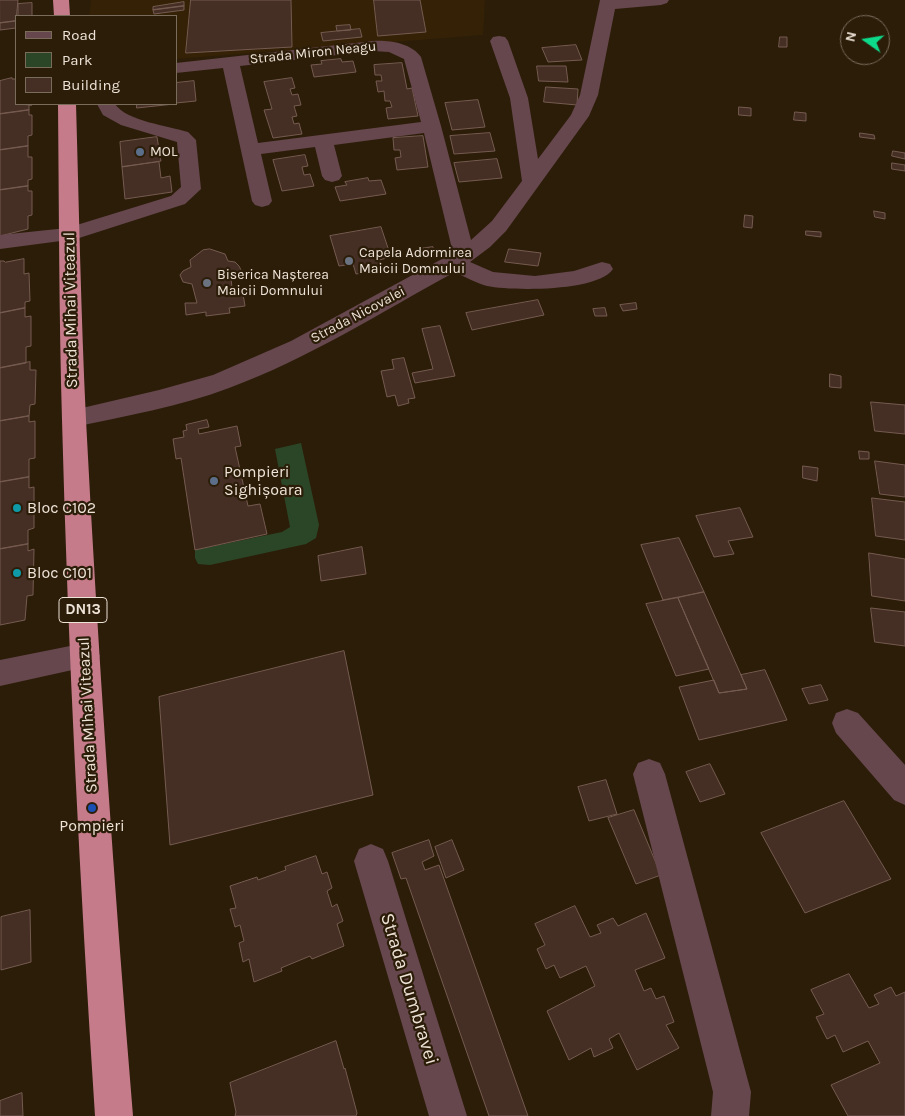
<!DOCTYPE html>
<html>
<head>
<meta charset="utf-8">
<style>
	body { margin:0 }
	#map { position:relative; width:905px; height:1116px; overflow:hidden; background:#2c1d09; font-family:Karla,sans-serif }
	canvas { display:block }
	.legend { position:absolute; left:15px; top:15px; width:162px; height:90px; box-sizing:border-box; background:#2c1d09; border:1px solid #7a6c5b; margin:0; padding:6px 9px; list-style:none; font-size:15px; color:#eee3d7 }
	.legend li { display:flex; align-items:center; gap:10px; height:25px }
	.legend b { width:25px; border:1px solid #7a6c5b }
	.north { position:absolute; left:840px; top:15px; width:50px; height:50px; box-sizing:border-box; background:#2c1d09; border:1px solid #7a6c5b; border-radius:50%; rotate:283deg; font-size:14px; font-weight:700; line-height:20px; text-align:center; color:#eee3d7 }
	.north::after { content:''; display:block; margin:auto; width:18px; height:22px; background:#0dd98a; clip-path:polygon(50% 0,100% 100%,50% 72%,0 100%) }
</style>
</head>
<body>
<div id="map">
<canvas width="905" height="1116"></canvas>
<ul class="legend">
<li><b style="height:6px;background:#66474d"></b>Road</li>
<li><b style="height:14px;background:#2b4626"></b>Park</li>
<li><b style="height:14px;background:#452e24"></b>Building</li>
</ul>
<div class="north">N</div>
</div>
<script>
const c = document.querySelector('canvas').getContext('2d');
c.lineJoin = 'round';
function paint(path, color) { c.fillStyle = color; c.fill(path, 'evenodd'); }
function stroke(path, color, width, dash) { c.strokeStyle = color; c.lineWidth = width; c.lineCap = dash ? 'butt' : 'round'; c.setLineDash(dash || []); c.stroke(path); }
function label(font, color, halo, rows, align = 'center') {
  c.font = font + ' Karla,sans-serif'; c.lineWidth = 4.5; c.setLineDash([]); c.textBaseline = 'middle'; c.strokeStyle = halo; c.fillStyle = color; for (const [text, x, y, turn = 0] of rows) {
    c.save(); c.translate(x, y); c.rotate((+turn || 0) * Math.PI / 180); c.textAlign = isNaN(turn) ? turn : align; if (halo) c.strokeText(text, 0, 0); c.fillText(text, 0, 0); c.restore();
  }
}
paint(new Path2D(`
	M91 0H485L483 35 176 59V16H89Z`), '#342106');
paint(new Path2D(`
	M301 443 319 525 316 538 306 544 210 565 198 564 195 558V550L282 532 290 527 275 449Z`), '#2b4626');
const building = new Path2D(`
	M0 0H18L16 21 0 23Z
	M191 0H291L292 47 186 53Z
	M374 0H420L426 32 378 36Z
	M184 2V6L153 10V7Z
	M32 3V16H18V4Z
	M184 6V10L154 14 153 10Z
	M16 21V28L0 30V23Z
	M350 25 351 30 337 31 336 26Z
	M360 29 362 37 323 41 321 33Z
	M780 37H787V47H779Z
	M576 45 582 60 548 62 542 48Z
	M341 59 342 62 353 61 356 72 314 77 311 65 322 64 321 61Z
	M402 63 407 89 412 88 418 116 388 119 386 108 392 107 390 101H385L384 91 378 92 376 81H382L381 75H375L374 65Z
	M537 66H566L568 82 539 81Z
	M12 78V79H16V104L32 105H29V110L0 114V81Z
	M292 78 295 88 290 89 292 95 298 94 301 105 294 106 297 116 292 117 294 124 299 123 302 134 273 138 264 110 272 109 264 82Z
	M194 81 196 101 176 103V83Z
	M546 87 578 89 577 105 544 102Z
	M478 100 485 127 452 130 445 103Z
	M137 104H174L137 108Z
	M739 107 751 108V116L739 115Z
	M29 110V115H32V135L28 136V146L0 150V114Z
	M795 112 806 113V121L794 120Z
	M490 133 495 151 454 154 450 136Z
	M860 133 874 135 875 139 860 137Z
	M423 136 428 167 397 170 395 158 401 157 400 150H394L393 138Z
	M157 137 161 161 122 167 120 142Z
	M28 146V157H32V179L28 180V186L0 190V150Z
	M893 151 905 153V159L892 156Z
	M305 155 308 166 302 167 304 175 310 174 314 186 282 191 273 160Z
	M497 159 502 178 459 182 454 163Z
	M159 162 161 178 170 176 172 192 125 199 122 167Z
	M892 163 905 165V171L892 169Z
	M368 178 369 181 381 180 386 194 340 201 335 187 347 185 345 182Z
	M28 186V191H32V215L28 216V229L0 236V190Z
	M874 211 885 213V219L875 217Z
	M745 215 753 216 752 228 744 227Z
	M381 227 391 257 379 260 383 270 356 274 353 264 339 266 330 236Z
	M806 231 821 232V237L806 235Z
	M433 247 436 256 423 258 419 249Z
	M210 249 225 254 228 261 235 262 239 266 241 270 231 278 232 288 233 296 243 294 245 306 229 308 230 313 206 316V312L186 315 185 303H197L192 284 183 282 180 275 183 271 191 267 190 260 203 250Z
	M509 249 541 253 538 266 505 262Z
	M24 259V274L29 273 30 301 25 302V308L0 313V261H4L5 262Z
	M538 300 544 315 472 330 466 313Z
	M636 303 637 309 623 311 620 305Z
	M25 308V317L31 316V346L26 347V363L0 368V313Z
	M605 308 607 316H595L593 309Z
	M440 326 455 376 415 383 412 373 433 369 422 329Z
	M404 358 415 398 408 399 409 403 398 406 395 395 387 397 381 371 394 369 392 360Z
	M30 362V370H36L35 404 30 405 29 416 0 421V368Z
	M830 374 841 376V388L830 387Z
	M871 402 905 405V434L875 431Z
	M29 416V422L35 421V458L29 459V477L0 482V421Z
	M207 420 209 427 198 429 199 434 237 426 241 446 235 447 248 506 260 504 267 534 195 550 181 458 176 459 173 439 184 437 183 431 187 430 186 425Z
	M859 451 869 452V459H860Z
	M875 461 905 465V497L880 494Z
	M803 466 818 468 817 481 803 478Z
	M29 477V488L34 487V528L28 530V544L0 549V482Z
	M872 498 905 502V540L876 536Z
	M740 508 753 537 728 541 734 554 714 557 696 516Z
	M679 538 704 592 663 600 641 545Z
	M28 544V551L34 549 33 595 27 596 25 620 0 625V549Z
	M362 547 366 574 321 581 318 556Z
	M869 553 905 559V601L872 596Z
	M704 592 741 675 747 689 719 693 678 598Z
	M678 598 709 669 676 676 646 604Z
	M871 608 905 612V646L875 642Z
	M344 651 373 795 170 845 159 697Z
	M765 670 787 720 699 740 679 687 714 680 719 693 747 689 741 675Z
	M821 685 828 700 809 704 802 689Z
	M710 764 725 794 700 802 686 772Z
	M606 780 617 814 589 821 578 787Z
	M844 801 891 879 805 913 761 833Z
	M634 810 661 875 636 884 608 818Z
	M429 840 434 856 422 862 425 870 439 865 528 1116H489L406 878 401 879 392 853Z
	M452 840 464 870 446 878 435 847Z
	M316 856 322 874 327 872 332 888 327 891 332 907 337 904 343 921 337 924 344 946 312 959 310 956 281 968 282 971 254 982 249 959 243 962 239 943 244 941 240 925 235 927 230 909 236 908 230 886 257 877 258 880 286 870 285 867Z
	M575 906 590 937 601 933 597 925 613 918 618 926 646 913 665 958 635 970 644 991 651 988 656 999 664 996 674 1022 666 1025 679 1048 637 1070 619 1033 609 1039 613 1048 594 1057 591 1048 569 1060 547 1011 595 986 586 966 560 978 554 965 546 969 537 949 545 945 535 924Z
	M30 910 31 962 1 970V917Z
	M849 974 869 1008 879 1004 874 995 891 987 896 996 905 992V1116H848L831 1085 880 1063 868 1041 843 1052 835 1035 827 1039 816 1017 824 1014 811 990Z
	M336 1041 344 1069 345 1068 357 1113 356 1116H235L236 1112 230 1083Z
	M22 1093 23 1116H0V1101Z`);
paint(building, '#452e24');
stroke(building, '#755b50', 1);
paint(new Path2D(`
	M600 0H669L667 3 661 5 615 9 598 95 589 116 506 231 490 247 470 262 493 272 535 276 574 271 602 262 610 264 613 269C598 292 511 291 487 286 476 283 465 277 455 272 381 312 308 359 229 388 179 407 125 416 74 427L65 424 62 418 65 412 159 390 213 375 291 341 453 253 424 133 334 145 342 176 339 180 332 182 325 180 322 176 315 147 261 154 272 201 269 205 262 207 255 205 252 201 223 68 176 73V63L373 41C389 40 411 43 421 57L441 126 471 240 492 221 522 181 510 98 490 41 493 37 499 36 505 37 508 41 528 98 538 159 571 115 580 95ZM373 51 389 52 404 59 421 122 258 143 240 66Z
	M97 104H115C126 121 169 126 188 132L196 140 201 189 185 204 76 239 0 249V235L67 228 171 196 181 187 177 142 121 125 103 115Z
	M85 643 95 647 100 656 95 665 0 686V660Z
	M847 709 858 713 905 765V805L894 800 836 733 832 723 836 713Z
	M649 759 660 763 665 774 751 1092 749 1116H711L713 1092 633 774 638 763Z
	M371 844 383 849 388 861 467 1116H429L354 861 359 849Z`), '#66474d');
paint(new Path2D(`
	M53 0H69L70 16H54Z
	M58 104H76C79 209 81 315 86 420 98 652 114 884 133 1116H95C80 884 68 652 62 420 59 314 59 209 58 104Z`), '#c67b8a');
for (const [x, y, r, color] of [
	[140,152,5,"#5c6f8a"],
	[349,261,5,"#6b7280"],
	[207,283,5,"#6b7280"],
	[214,481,5,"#5c6f8a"],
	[17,508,5,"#0f9aa8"],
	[17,573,5,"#0f9aa8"],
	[92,808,5,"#1a4fb4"]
]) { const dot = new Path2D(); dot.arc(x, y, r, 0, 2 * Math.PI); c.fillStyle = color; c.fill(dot); stroke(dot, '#2c1d09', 2); }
label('14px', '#eee3d7', '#2c1d09', [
	["Strada Miron Neagu",313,53,-6],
	["Strada Nicovalei",358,315,-28]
]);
label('14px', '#eee3d7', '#2c1d09', [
	["MOL",150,152],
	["Capela Adormirea",359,253],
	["Maicii Domnului",359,269],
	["Biserica Nașterea",217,275],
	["Maicii Domnului",217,291]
], 'left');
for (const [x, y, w] of [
	[83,610,48]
]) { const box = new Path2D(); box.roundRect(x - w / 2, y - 12.5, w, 25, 4); c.fillStyle = '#2c1d09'; c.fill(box); stroke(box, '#eee3d7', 1); }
label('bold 15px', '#eee3d7', null, [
	["DN13",83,610]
]);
label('16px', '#eee3d7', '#2c1d09', [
	["Strada Mihai Viteazul",71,310,-91],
	["Strada Mihai Viteazul",88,715,-93]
]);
label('16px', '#eee3d7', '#2c1d09', [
	["Pompieri",224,472],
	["Sighișoara",224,490],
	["Bloc C102",27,508],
	["Bloc C101",27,573],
	["Pompieri",92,826,"center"]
], 'left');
label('19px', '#eee3d7', '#2c1d09', [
	["Strada Dumbravei",409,989,73]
]);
</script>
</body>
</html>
